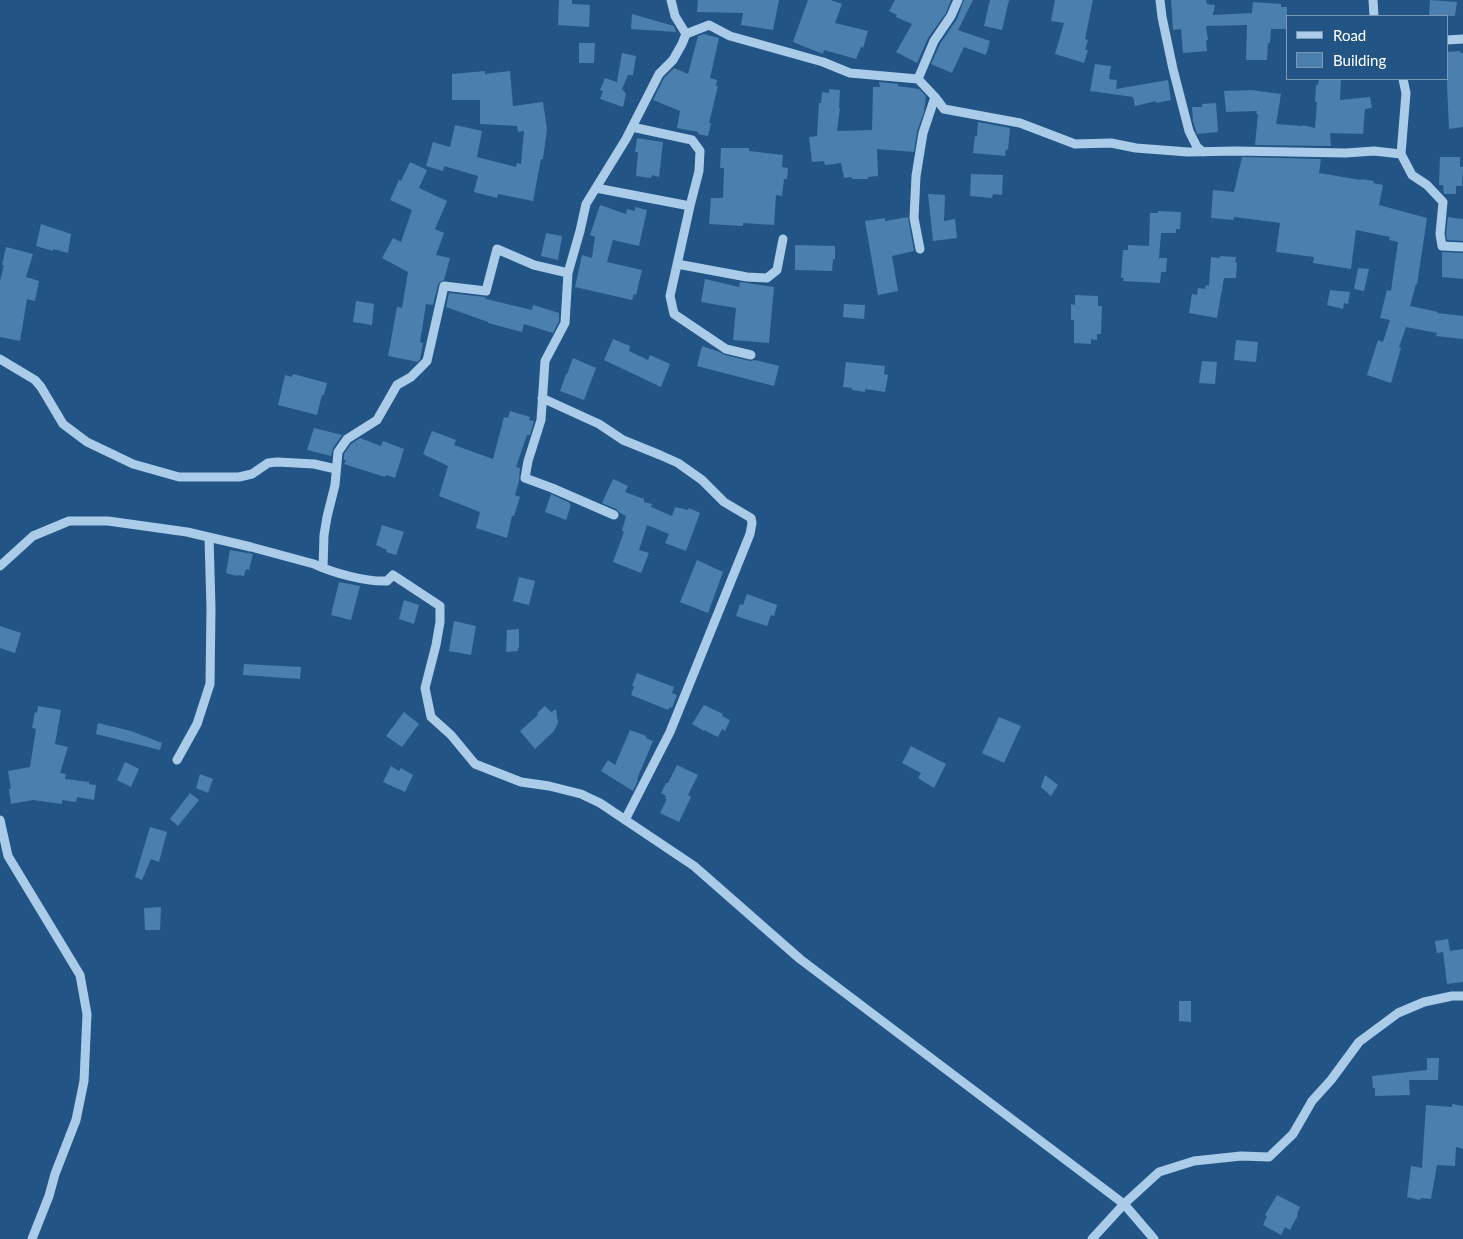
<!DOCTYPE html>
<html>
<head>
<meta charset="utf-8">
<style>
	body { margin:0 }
	#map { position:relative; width:1463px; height:1239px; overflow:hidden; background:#225585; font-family:Lato,sans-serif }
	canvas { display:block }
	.legend { position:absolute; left:1286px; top:15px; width:162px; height:65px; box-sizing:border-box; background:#225585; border:1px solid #7a99b6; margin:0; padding:6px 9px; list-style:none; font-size:15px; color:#fff }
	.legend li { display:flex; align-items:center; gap:10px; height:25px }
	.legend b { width:25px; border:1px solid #7a99b6 }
</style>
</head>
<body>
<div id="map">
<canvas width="1463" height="1239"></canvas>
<ul class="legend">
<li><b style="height:6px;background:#abcce9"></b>Road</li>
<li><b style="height:14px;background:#4b7fad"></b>Building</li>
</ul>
</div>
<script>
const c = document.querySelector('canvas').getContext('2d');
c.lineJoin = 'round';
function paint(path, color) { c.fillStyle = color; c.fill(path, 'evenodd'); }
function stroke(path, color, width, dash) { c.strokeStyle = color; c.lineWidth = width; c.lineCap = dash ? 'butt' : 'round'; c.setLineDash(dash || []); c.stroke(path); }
paint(new Path2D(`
	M559 0H572V4L590 5 589 27 558 25Z
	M698 0H779L773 30 741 25 743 13 697 12Z
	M808 0H831L842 4 835 23 868 31 863 48 861 47 856 59 824 50 823 54 793 42Z
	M895 0H951L946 13 928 38 917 63 896 52 912 24 896 17 897 15 889 11Z
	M964 0H973L958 30 990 41 986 55 964 47 952 73 931 64 940 44 957 19Z
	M990 0H1009L1002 30 984 26Z
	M1055 0H1093L1085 39 1088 40 1085 50H1088L1084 63 1055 54 1064 23 1051 21Z
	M1171 0H1206L1207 4 1215 5 1213 15 1252 13 1253 2 1281 4V7H1287V29H1271L1270 43H1268L1267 60H1246L1247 25 1206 26 1208 40H1206L1207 51 1183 53 1181 29 1173 30Z
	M1430 0 1457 2 1455 16H1429Z
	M632 14 674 26 676 32 631 29Z
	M704 34 719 38 710 78 717 80 716 86H718L709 123H711L708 136 698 134V132L677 128 680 111 653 100 664 78 674 68 688 74 698 36Z
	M579 43H595L594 63H579Z
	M1461 51 1460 53H1463V127L1449 129 1447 84V52Z
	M622 53 636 56 633 75H628L622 89 626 94 623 107 600 99 603 91 600 90 605 78 617 82Z
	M1095 64 1111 66 1109 79 1117 80 1116 89 1168 80 1171 100 1156 103V101L1135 106 1133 97 1090 91Z
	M485 71V74L510 71 513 106 543 102 547 129 543 159H541L533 201 498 194 497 198 474 192 478 176 444 166 443 171 426 166 433 142 450 147 455 125 482 131 477 157 516 167 517 163 521 164 524 131 518 132 517 126 480 124V100H452V74Z
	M1319 79H1341L1340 100 1370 97 1372 108 1365 109 1363 134 1330 133 1331 146 1255 145 1258 114H1256L1257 111 1226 112 1224 91 1251 90 1281 94 1276 124 1302 126V125L1315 128 1317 102H1315L1316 85H1318Z
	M879 82 898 84V86L919 89 926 96 924 112 917 131 914 152 877 149 878 176 868 177V179H852V177L844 178 841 163 825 165 824 161 812 162 809 137 817 136 819 103H821L822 92 829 93V89L840 90 839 108H840L837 131 872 130 873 87H880Z
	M1216 103 1218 132 1197 134 1193 121 1192 107H1202V104Z
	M978 122 1010 128 1008 150 1006 149 1005 156 973 153 975 136H977Z
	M637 138 663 142 659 177 652 175 651 178 636 176 638 152H635Z
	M721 148H749V151L783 155 782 167 788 168 787 179H784L782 196 776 195 774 225 743 223V226L709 224 711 198H723L724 168H720Z
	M1242 157 1321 159 1319 173 1361 180V179L1374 181 1373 183 1383 185 1379 205 1427 218 1417 285 1416 284 1410 306 1438 312 1437 313 1463 316V339L1436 336 1437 333 1406 327 1399 347 1401 348 1391 383 1367 375 1378 340 1383 342 1390 320 1380 318 1387 290 1391 291 1398 242 1389 240 1390 237 1356 230 1351 269 1313 263 1314 257 1276 252 1280 223 1234 217 1233 220 1211 218 1213 190 1234 192Z
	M1440 157H1460V167H1463L1462 186H1456V194H1444L1443 185H1439Z
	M410 162 427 170 419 188 447 201 435 229 444 233 436 255 450 258 444 280 440 282 438 285 433 305 426 304 420 342 423 343 420 359 418 362 388 356 397 307 402 308 408 272 382 258 393 238 401 242 412 210 390 200 399 180 401 181Z
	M971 174 1003 175 1002 195 993 194 992 198 970 196Z
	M928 194 945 195 944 221 955 219 957 238 933 241Z
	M600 205 626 214 627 209 635 211V207L647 210 639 246 613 240 607 262 642 270 636 295 634 294 632 300 575 287 582 255 592 258 595 237 590 235Z
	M1158 211 1181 212 1180 229H1176V233H1161L1159 258H1167L1166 272H1161L1160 283 1123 281 1124 278H1121L1123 250H1128V245L1149 246 1150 213H1158Z
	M908 217 914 251 892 256 898 291 878 295 865 221 885 218V221Z
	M1448 217 1463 219V241L1447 240 1446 234Z
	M41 224 71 234 68 253 53 249V251L36 246Z
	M546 233 562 236 558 260 541 256Z
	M795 245 835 246V259H833L832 271 795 270Z
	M6 247 33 254 26 277 39 281 35 301 27 299 20 341 0 337V281L4 265H2Z
	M1442 252 1463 253V279L1442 277Z
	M1220 256 1236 257 1235 263 1237 262 1236 278H1224L1217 318 1189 313 1192 294 1197 295 1198 288 1205 289 1206 285 1209 286 1211 257 1220 258Z
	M1358 268 1369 269 1364 291 1354 289Z
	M705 279 739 287 740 282 774 287 769 343 733 340 736 308 701 302Z
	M1330 290 1350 292 1348 304 1344 303 1343 309 1327 305Z
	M449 293 485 297 486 299 532 310 533 305 559 313V321L553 333 524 324 522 332 488 323V322L446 307Z
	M1075 295 1098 296V306H1102L1101 334H1097V340L1091 339V344L1074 343V320H1071V304L1075 305Z
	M356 301 374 304 372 325 353 322Z
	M844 304 865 305 864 319 843 317Z
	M613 339 630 346 629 351 648 360 650 355 670 364 661 387 604 360Z
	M1236 340 1258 342 1256 362 1234 360Z
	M702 346 717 351 725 355 750 361 755 360 779 366 774 386 697 366Z
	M573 358 596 368 584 400 560 391 566 374H567Z
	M1202 361 1217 362 1215 384 1199 383Z
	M846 362 885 366 884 374 888 375 885 392 865 389V392L852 390V388L843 387Z
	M293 374 327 383 324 395H322L317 415 278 405 285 375 292 377Z
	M510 411 530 417 529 420 534 421 530 435H527L516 467 520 468 519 481 515 495 520 497 514 516H512L507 538 476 528 480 512 439 496 448 466 423 454 432 431 456 440 454 445 493 459 504 417 508 418Z
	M314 428 342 435 333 448 331 456 307 450Z
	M360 438 381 446 383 441 404 449 395 478 386 475 385 477 344 464 346 460H344V454L351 444Z
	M613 479 628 486 625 492 644 499V502L652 504 651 507 672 516 675 507 688 510 689 508 700 513 686 551 665 543 669 534 647 525 639 550 649 553 641 573 613 562 624 532 622 531 626 516 620 513 616 509 602 503Z
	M551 494 570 503 569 504 571 505 566 520 545 512Z
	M382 525 404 532 396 555 386 552 387 550 376 545Z
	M230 550 253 554 249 570 246 569 244 576 237 575V576L226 573Z
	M697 560 723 572 708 613 680 602Z
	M519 577 535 581 529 605 513 601Z
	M339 582 360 586 351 620 331 615Z
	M747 594 777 605 774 616 771 615 767 626 736 616 740 604 743 605Z
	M404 600 419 605 414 624 399 619Z
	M454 621 476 626 471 655 449 651Z
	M0 626 21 633 15 653 0 648Z
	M519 629V648H518V651L506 652 507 630Z
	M244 664 301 667 300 679 243 675Z
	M637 673 674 687 672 693 677 695 672 708 670 707 668 710 631 695 634 686H632Z
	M704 705 723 714 722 716 730 720 725 731 722 729 718 737 704 730V731L692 724Z
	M38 706 61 710 55 744 68 747 60 773 66 774 65 779 89 782V784L96 785 94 800 77 797 76 802 62 800V804L33 800 11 804 9 789H11L8 771 30 767 36 729 32 728 35 712 37 713Z
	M545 706 551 712 556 709 558 723 554 731 535 749 520 731 538 715 537 713Z
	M404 712 419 724 402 747 386 736Z
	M999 717 1021 726 1004 763 982 753Z
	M98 723 131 731 162 743 160 750 96 734Z
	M630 730 646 736V738L653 741 637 779 638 780 633 791 601 771 608 760 615 765Z
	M911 746 946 764 934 788 918 778 921 773 902 763Z
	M125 762 139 769 131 787 117 780Z
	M677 765 698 775 688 795 691 797 679 822 660 813 667 799H665L666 796 661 793 666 783H668Z
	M391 766 399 771 401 768 413 775 405 792 383 782Z
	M200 774 213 779 208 793 196 788Z
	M1045 775 1058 785 1051 796 1041 787Z
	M190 793 199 800 178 826 170 819Z
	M150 827 167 832 159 862 151 859 142 880 135 877Z
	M161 907 160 930H145L144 908Z
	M1448 939 1450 951 1463 949V982L1447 984 1443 952 1437 953 1435 941Z
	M1179 1001H1191V1022L1179 1021Z
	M1427 1058H1439L1438 1080H1409L1410 1095 1375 1096V1088H1373L1372 1076 1427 1070Z
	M1452 1104 1463 1106V1149L1456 1147 1455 1166 1437 1165 1431 1199 1421 1198 1420 1200 1407 1197 1411 1166 1422 1168 1426 1105 1452 1107Z
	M1277 1195 1300 1207 1297 1214 1298 1215 1290 1230 1285 1227 1281 1235 1263 1225 1267 1216 1265 1215Z`), '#4b7fad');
stroke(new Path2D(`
	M1160 0 1162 17 1173 69 1189 131 1197 147 1203 152
	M1373 0 1374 16
	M686 34 709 25 730 36 823 62 850 73 918 79 934 41 951 16 958 0
	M1447 40 1463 39
	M918 79 935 97 944 109 1020 123 1075 144 1111 143 1136 148 1188 152 1236 151 1346 153 1374 151 1401 154
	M1403 79 1406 93 1401 154 1412 175 1427 185 1443 202 1440 234 1442 246 1463 247
	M632 127 692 140 700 151 699 171 690 206
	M596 188 690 206 670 296 674 314 726 349 751 355
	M920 249 914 218 916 176 923 133 935 97
	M677 264 747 277 767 278 777 270 783 239
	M0 359 35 380 41 387 63 424 87 442 133 464 179 477H239L252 474 268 463 277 462 314 464 336 469
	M542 398 599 424 623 440 660 455 678 463 702 480 724 502 751 518 752 523 750 534 670 732 625 820
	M614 515 552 488 525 478 528 461 541 420 545 361 565 323 568 273 580 231 586 204 626 139 659 74 673 60 682 44 686 34 675 16 671 0
	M0 566 33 536 69 521H108L187 532 251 547 314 564C333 573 366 582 387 581L393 575 440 606V622L436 645 425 688 431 717 451 735 475 764 521 782 549 786 581 794 600 803 694 866 800 959 1124 1204 1154 1239
	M323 568 324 535 327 517 335 485 338 452 347 439 377 420 397 385 411 377 427 361 444 286 486 291 497 249 534 265 568 273
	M177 760 197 724 210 684 211 608 209 537
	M0 820 8 856 80 975 87 1014 84 1081 76 1120 55 1174 49 1196 32 1239
	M1092 1239 1124 1204 1159 1172 1194 1161 1241 1156 1269 1157 1293 1134 1312 1101 1331 1080 1359 1042 1398 1013 1424 1002 1452 996H1463`), '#abcce9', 9);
</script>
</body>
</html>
